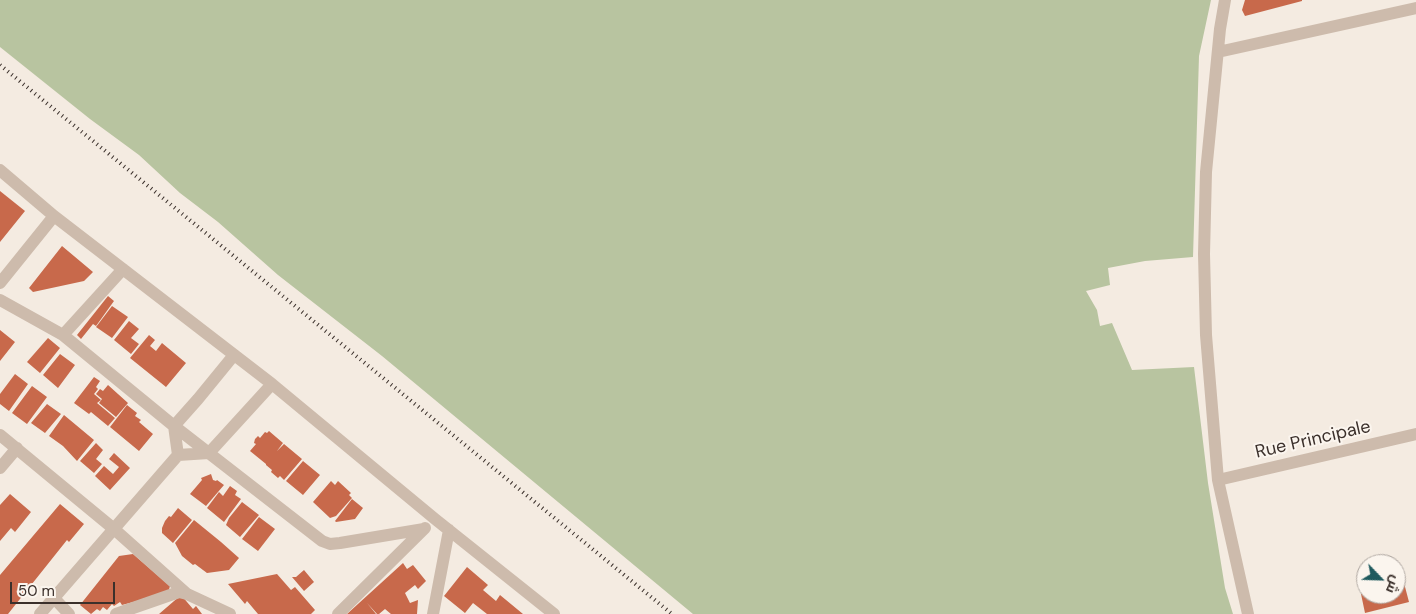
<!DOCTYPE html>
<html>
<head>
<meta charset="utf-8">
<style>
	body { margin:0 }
	#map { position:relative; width:1416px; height:614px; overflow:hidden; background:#f4ebe1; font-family:"DM Sans",Cairo,sans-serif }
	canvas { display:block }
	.north { position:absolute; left:1356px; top:554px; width:50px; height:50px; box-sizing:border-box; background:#fbf5ee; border:1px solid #aea6a0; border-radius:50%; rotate:114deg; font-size:14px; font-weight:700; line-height:20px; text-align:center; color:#3b302b }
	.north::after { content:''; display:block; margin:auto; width:18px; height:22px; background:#1f5a5e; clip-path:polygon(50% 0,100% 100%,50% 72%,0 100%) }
	.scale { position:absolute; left:10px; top:582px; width:105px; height:22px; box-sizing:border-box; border:2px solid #3b302b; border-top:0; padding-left:6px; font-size:15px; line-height:18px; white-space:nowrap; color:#3b302b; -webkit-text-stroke:4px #fbf5ee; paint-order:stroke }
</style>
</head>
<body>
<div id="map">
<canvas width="1416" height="614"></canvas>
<div class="north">ش</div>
<div class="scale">50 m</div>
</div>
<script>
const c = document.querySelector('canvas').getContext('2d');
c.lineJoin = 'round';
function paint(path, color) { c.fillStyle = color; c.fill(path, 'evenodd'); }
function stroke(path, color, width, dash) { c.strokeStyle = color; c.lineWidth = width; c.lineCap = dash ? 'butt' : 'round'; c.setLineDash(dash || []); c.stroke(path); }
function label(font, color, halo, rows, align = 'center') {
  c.font = font + ' "DM Sans",sans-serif'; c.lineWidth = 4; c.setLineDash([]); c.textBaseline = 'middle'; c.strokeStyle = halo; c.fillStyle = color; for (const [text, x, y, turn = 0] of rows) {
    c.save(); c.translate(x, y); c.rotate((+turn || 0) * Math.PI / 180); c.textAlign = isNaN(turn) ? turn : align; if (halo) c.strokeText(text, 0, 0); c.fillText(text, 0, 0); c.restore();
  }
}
paint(new Path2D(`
	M0 0H1211L1199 56 1193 257 1145 261 1108 268 1110 285 1086 291 1097 310 1100 326 1112 323 1132 370 1194 367 1208 483 1225 588 1233 614H693L382 356 278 275 218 222 180 193 139 155 90 119 0 47Z`), '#b8c4a0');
paint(new Path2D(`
	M1245 0H1302V1L1245 16 1242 10Z
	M0 191 25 211 0 242Z
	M62 246 93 272 84 281 33 292 29 288Z
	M108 296 114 301 96 326 93 324 81 339 77 335Z
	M112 306 128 317 112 338 96 327Z
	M129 321 139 329 131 338 139 344 131 354 114 340Z
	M0 330 15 342 0 361Z
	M149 335 155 340 150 346 156 351 162 343 186 363 166 387 130 358Z
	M48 338 60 348 40 373 27 362Z
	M60 354 75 365 58 388 43 375Z
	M15 374 28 384 9 411 0 404V394Z
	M94 377 100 381 96 387 98 389 94 394 101 400 97 403 115 418 108 426 91 412 89 414 74 403Z
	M108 385 128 403 116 417 99 403 102 399 96 394 100 389 103 391Z
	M32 386 47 397 27 424 12 413Z
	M47 404 61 414 45 433 31 423Z
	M127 405 137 413 135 416 141 420 139 422 153 434 139 451 110 427Z
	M64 415 94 440 77 461 63 446 49 436Z
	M269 431 283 443 277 451 284 444 302 459 284 480 280 476 278 478 271 472 272 470 266 465V464L250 451 256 444 254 443 255 439 258 436 260 438 265 432 267 433Z
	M96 443 103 450 96 459 102 464 94 473 80 461Z
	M114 453 130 468 110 490 95 476 104 466 113 474 119 467 109 459Z
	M303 461 320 475 303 495 286 481Z
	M211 474 213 480 216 481 217 480 224 485 206 506 190 494 202 480 201 478Z
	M331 481 335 485 338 481 351 493 349 495 352 498 336 516 330 518 313 502Z
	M230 486 237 491 235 495 241 499 224 522 207 508 219 492 223 496Z
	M10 494 31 512 15 532 11 528 0 541V505Z
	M352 499 363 508 355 519 336 522 335 521Z
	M242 502 259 515 240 537 226 525 229 518Z
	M60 504 84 524 69 542 67 540 8 614H0V575Z
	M178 508 192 520 173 543 162 533V528L165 521 169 516 171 517Z
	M259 517 275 529 258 551 242 539Z
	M194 520 221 542 239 558 229 570 207 573 195 564 193 565 182 556 175 543Z
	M133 554 170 586 168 593 122 605 120 602 114 606 112 604 107 610 103 607 100 611 97 609 91 614 80 605 119 556Z
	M403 563 407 569 413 565 426 581 418 589 415 585 405 593 410 603 418 600 417 614H391L385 609 379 614H377L367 603 376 614H347Z
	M467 567 488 585 483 590 496 601 500 595 523 614H487L473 603 465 613 444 596Z
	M304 570 314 582 304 591 292 577H296Z
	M277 574 291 590 295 587 315 610 311 614H258L247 601 245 604 228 584Z
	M1404 583 1409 602 1365 613 1361 594 1366 593V594H1396V585Z
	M181 595 193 609 196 606 202 614H159Z`), '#c8694b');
stroke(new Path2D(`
	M1225 0 1220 29 1206 172 1204 254 1206 335 1218 480 1248 614
	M1218 52 1416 8
	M0 170 54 216 272 384 435 519 554 614
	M0 283 54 216
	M0 300 63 335 174 426 322 541 330 544 340 543 424 529
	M63 335 123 269
	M0 435 114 529 187 594 230 614
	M178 455 174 426 198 399 234 355
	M0 468 17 448
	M1218 480 1416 434
	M54 598 69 614
	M40 614 178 455 209 453 272 384
	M116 614 179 592 187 594
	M338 614 425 528
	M433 614 449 530`), '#cdbbac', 12);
stroke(new Path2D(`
	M0 65 672 614`), '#3b302b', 4, [1, 4]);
label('18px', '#3b302b', '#fbf5ee', [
	["Rue Principale",1313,440,-13]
]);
</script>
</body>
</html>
